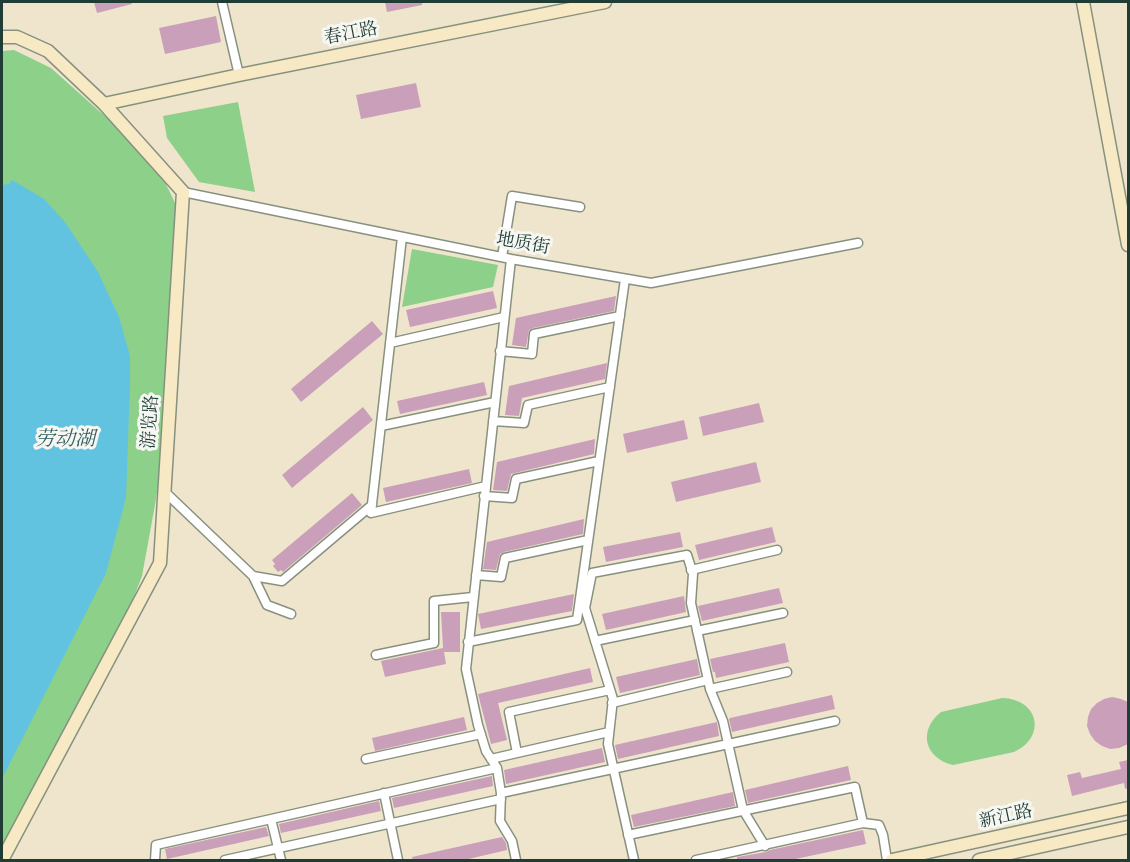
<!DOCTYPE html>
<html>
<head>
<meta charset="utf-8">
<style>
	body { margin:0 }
	#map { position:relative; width:1130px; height:862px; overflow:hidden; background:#efe5cc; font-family:Alegreya,serif }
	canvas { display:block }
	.frame { position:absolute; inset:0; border:3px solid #1f3d34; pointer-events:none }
</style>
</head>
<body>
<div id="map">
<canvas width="1130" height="862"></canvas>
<div class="frame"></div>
</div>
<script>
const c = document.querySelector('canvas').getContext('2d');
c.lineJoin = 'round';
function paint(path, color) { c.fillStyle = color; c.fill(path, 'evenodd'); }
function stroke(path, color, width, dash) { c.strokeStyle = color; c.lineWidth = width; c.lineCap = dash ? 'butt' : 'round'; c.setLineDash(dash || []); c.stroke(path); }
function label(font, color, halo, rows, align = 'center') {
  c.font = font + ' Alegreya,"Noto Serif SC",serif'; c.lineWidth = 6; c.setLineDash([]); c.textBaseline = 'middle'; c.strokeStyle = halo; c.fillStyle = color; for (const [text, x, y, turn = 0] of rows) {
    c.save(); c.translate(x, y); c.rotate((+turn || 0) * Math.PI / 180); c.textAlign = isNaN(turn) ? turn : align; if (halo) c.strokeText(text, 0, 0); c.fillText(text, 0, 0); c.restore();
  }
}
paint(new Path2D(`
	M14 50 51 68 126 135 158 168 181 215 169 416 155 505 142 576 126 618 2 851V51Z
	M238 102 255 192 199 182 167 138 163 116Z
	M412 249 498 265 493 287 402 307Z
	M1002 698C1039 699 1047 737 1014 752L953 765C924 758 918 730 941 712Z`), '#8dd089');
paint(new Path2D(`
	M12 180 44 199 65 222 98 272 119 317 130 356V383L126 498 106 573 2 779V185L9 184Z`), '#61c3df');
paint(new Path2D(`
	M94 2H131L132 4 97 13Z
	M385 2H422V5L387 12Z
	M216 16 221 42 165 54 159 28Z
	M416 83 421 107 361 119 356 95Z
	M493 291 497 308 410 327 406 310Z
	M616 296 614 311 533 328 529 330 526 347 512 345 516 318Z
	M372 321 383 334 301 402 291 389Z
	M607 363 605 379 522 398 519 416 505 415 509 386Z
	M484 382 487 395 400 414 397 401Z
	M759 403 764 422 703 436 699 417Z
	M363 407 373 420 292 488 282 475Z
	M684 420 688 439 627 453 623 434Z
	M595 439 594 454 511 474 507 491 493 490 497 462Z
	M756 462 761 482 676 502 671 482Z
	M469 469 472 483 386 502 383 488Z
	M352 493 362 505 283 572 281 570 278 572 273 566 275 564 272 560Z
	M584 519 583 534 504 552 500 554 496 570 483 569 487 542Z
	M772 527 776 542 699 560 695 545Z
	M680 532 683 547 606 562 603 547Z
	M779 588 783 603 702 621 698 606Z
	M574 594 572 611 481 629 478 614Z
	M684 596 686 612 606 630 602 614Z
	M441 612H460V652H444L446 664 385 677 381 661 443 648Z
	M785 643 789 662 716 678 715 672H713L710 659Z
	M697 659 700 675 620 693 616 677Z
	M590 668 593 682 498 703 507 740 491 744 478 694Z
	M832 695 835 709 732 732 729 719 730 718Z
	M1112 697 1121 699 1128 702V744L1119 748 1110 749 1102 746 1095 741 1090 734 1087 726 1088 717 1091 709 1097 703 1104 699Z
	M464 717 467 730 375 751 372 738Z
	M717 722 719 736 618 759 615 745Z
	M602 748 605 762 506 784 504 770Z
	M1128 760V788L1125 789 1124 783 1072 796 1067 775 1080 772 1082 778 1121 769 1119 762Z
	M848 766 851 780 748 803 745 790Z
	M492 776 493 786 394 808 392 798Z
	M733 792 735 806 634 827 631 815Z
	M379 801 381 811 281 833 279 824Z
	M266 827 269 836 167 859 165 849Z
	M863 830 866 844 786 861H737V857L766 852 770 850Z
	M502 837 506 843 507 850 460 861H413L412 857Z`), '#ca9fba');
const minor = new Path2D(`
	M222 2 239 75
	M183 192 511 259 651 283 858 243
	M402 237 371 513 486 486
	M502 257 512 196 580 207
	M511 259 466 669 478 725 486 751 497 768 501 793 500 821 512 841 516 860
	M390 343 504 317
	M500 351 532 354 534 334 620 316
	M493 421 524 423 528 405 610 387
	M381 426 495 402
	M164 491 253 576 267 605 291 614
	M484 496 512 498 516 479 599 461
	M691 570 777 550
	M476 575 501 577 505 558 588 540
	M253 576 282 581 372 505
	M697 631 783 613
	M595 641 695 620
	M468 642 577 620 625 279
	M376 655 434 643V601L473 597
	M710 689 787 672
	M612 703 708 680
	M517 753 609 732
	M366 759 481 734
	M491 759 517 753 509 712 610 690
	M384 793 398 860
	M501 793 835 721
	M271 819 281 860
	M628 835 855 787 863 823
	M155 860 156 845 497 768
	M225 860 501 799
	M634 860 608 744 613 699 585 608 592 573 687 555 693 574 691 603 710 689 723 721 743 810 765 846
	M696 860 863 823 879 825 883 835 887 860`);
const secondary = new Path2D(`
	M1083 2 1128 245
	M2 37H17L48 51 104 104 183 192 160 563 2 860
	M104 104 239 75 605 2
	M892 860 1128 808
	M979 860 1128 827`);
stroke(minor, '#879180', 11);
stroke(secondary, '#879180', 15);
stroke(minor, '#fff', 8);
stroke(secondary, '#f6e9c3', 12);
label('18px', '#1f3d34', '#f6f6f2', [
	["春江路",351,34,-11],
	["地质街",523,244,10],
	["游览路",151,422,-86],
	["新江路",1006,817,-12]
]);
label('italic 20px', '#305e5f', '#f6f6f2', [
	["劳动湖",65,440]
]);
</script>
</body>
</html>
